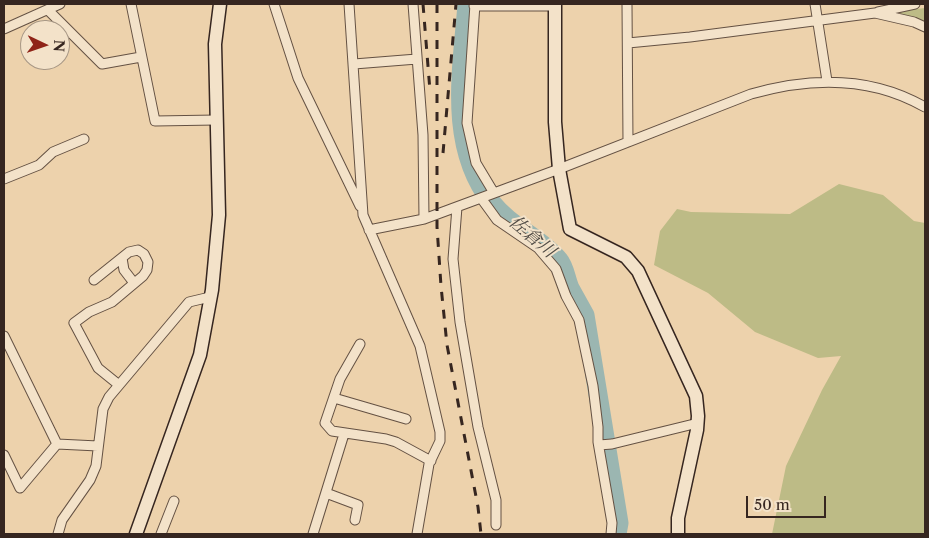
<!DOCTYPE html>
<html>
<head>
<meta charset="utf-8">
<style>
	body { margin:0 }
	#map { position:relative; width:929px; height:538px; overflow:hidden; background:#edd2ac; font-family:"Libre Caslon Text",serif }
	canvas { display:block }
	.frame { position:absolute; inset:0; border:5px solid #362620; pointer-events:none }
	.north { position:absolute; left:20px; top:20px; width:50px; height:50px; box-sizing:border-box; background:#f3e2c9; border:1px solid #a79785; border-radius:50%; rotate:93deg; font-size:14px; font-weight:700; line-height:20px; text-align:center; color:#362620 }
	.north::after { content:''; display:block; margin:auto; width:18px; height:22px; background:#8f2418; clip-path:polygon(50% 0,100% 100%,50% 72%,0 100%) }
	.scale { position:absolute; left:746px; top:496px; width:80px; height:22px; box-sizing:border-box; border:2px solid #362620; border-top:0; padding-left:6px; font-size:15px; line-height:18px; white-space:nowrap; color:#362620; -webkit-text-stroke:4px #f3e2c9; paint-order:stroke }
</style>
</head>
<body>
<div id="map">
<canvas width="929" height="538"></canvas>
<div class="frame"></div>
<div class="north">N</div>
<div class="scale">50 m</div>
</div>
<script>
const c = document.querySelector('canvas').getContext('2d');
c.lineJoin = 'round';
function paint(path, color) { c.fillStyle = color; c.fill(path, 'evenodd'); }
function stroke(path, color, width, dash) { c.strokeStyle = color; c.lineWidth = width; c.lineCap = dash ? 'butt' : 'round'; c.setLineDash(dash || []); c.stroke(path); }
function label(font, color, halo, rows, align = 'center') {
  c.font = font + ' "Libre Caslon Text","Noto Serif JP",serif'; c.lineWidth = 4; c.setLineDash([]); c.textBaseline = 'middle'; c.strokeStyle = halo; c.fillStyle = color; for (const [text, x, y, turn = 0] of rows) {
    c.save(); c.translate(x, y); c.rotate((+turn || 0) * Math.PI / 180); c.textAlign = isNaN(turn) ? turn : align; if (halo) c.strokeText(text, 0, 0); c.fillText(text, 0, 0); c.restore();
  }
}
paint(new Path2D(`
	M925 8V23L902 16 899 11Z
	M839 184 883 195 914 221 925 223V534H772L786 466 822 390 841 356 818 358 755 332 708 293 654 265 660 231 677 209 691 212 790 214Z`), '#bdbb86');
stroke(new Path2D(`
	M467 4C462 70 447 146 492 203 511 227 540 237 559 260 565 267 566 279 570 288 575 297 580 306 585 315L619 523 617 534`), '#9bb6b1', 19);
const street = new Path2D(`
	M131 4 155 121 216 120
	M274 4 298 78 360 206
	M349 4 363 215 420 346 440 432V441L429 464 417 534
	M413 4 423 135 424 219
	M475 4 467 123 476 163 494 193
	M627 4 628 142
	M815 4 827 81
	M474 6H555
	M48 10 102 64 141 57
	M878 12 915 4
	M4 29 60 4
	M628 43 690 37 875 13 914 22 925 27
	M354 64 417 59
	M4 179 39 165 53 152 84 139
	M481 198 497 220 538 248 556 269 566 296 579 320 593 386 598 427V442L612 523 611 534
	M457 207 453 259 460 322 478 427 496 500V525
	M369 230 424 219 559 169 751 94C810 77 871 76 925 107
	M122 258 124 270 134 283
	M94 280 129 252 138 250 144 254 148 262 147 270 143 276 112 302 89 312 74 323 98 368 119 385
	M4 336 57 444
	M360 344 340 379 325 423 332 431 386 439 396 442 431 461
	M334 398 406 419
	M57 444 98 446
	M599 445 612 444 698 423
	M4 455 20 488 57 444
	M326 493 358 505 355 520
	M58 534 62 520 90 480 96 466 103 409 109 397 189 302 210 297
	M161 534 174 501
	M313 534 344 434`);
const secondary = new Path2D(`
	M555 4V122L559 169 570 229 626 257 638 271 696 396 698 416 697 430 678 518V534
	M136 534 200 355 212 290 219 215 215 44 220 4`);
stroke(street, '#645143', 11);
stroke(secondary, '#362620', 15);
stroke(street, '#f3e2c9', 9);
stroke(secondary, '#f3e2c9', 12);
stroke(new Path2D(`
	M423 4 430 91
	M437 4V227L441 286 447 345 478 507 481 534
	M443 153 456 4`), '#362620', 3, [9, 9]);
label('italic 18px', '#4f4a44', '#f3e2c9', [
	["佐倉川",532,237,40]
]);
</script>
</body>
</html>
